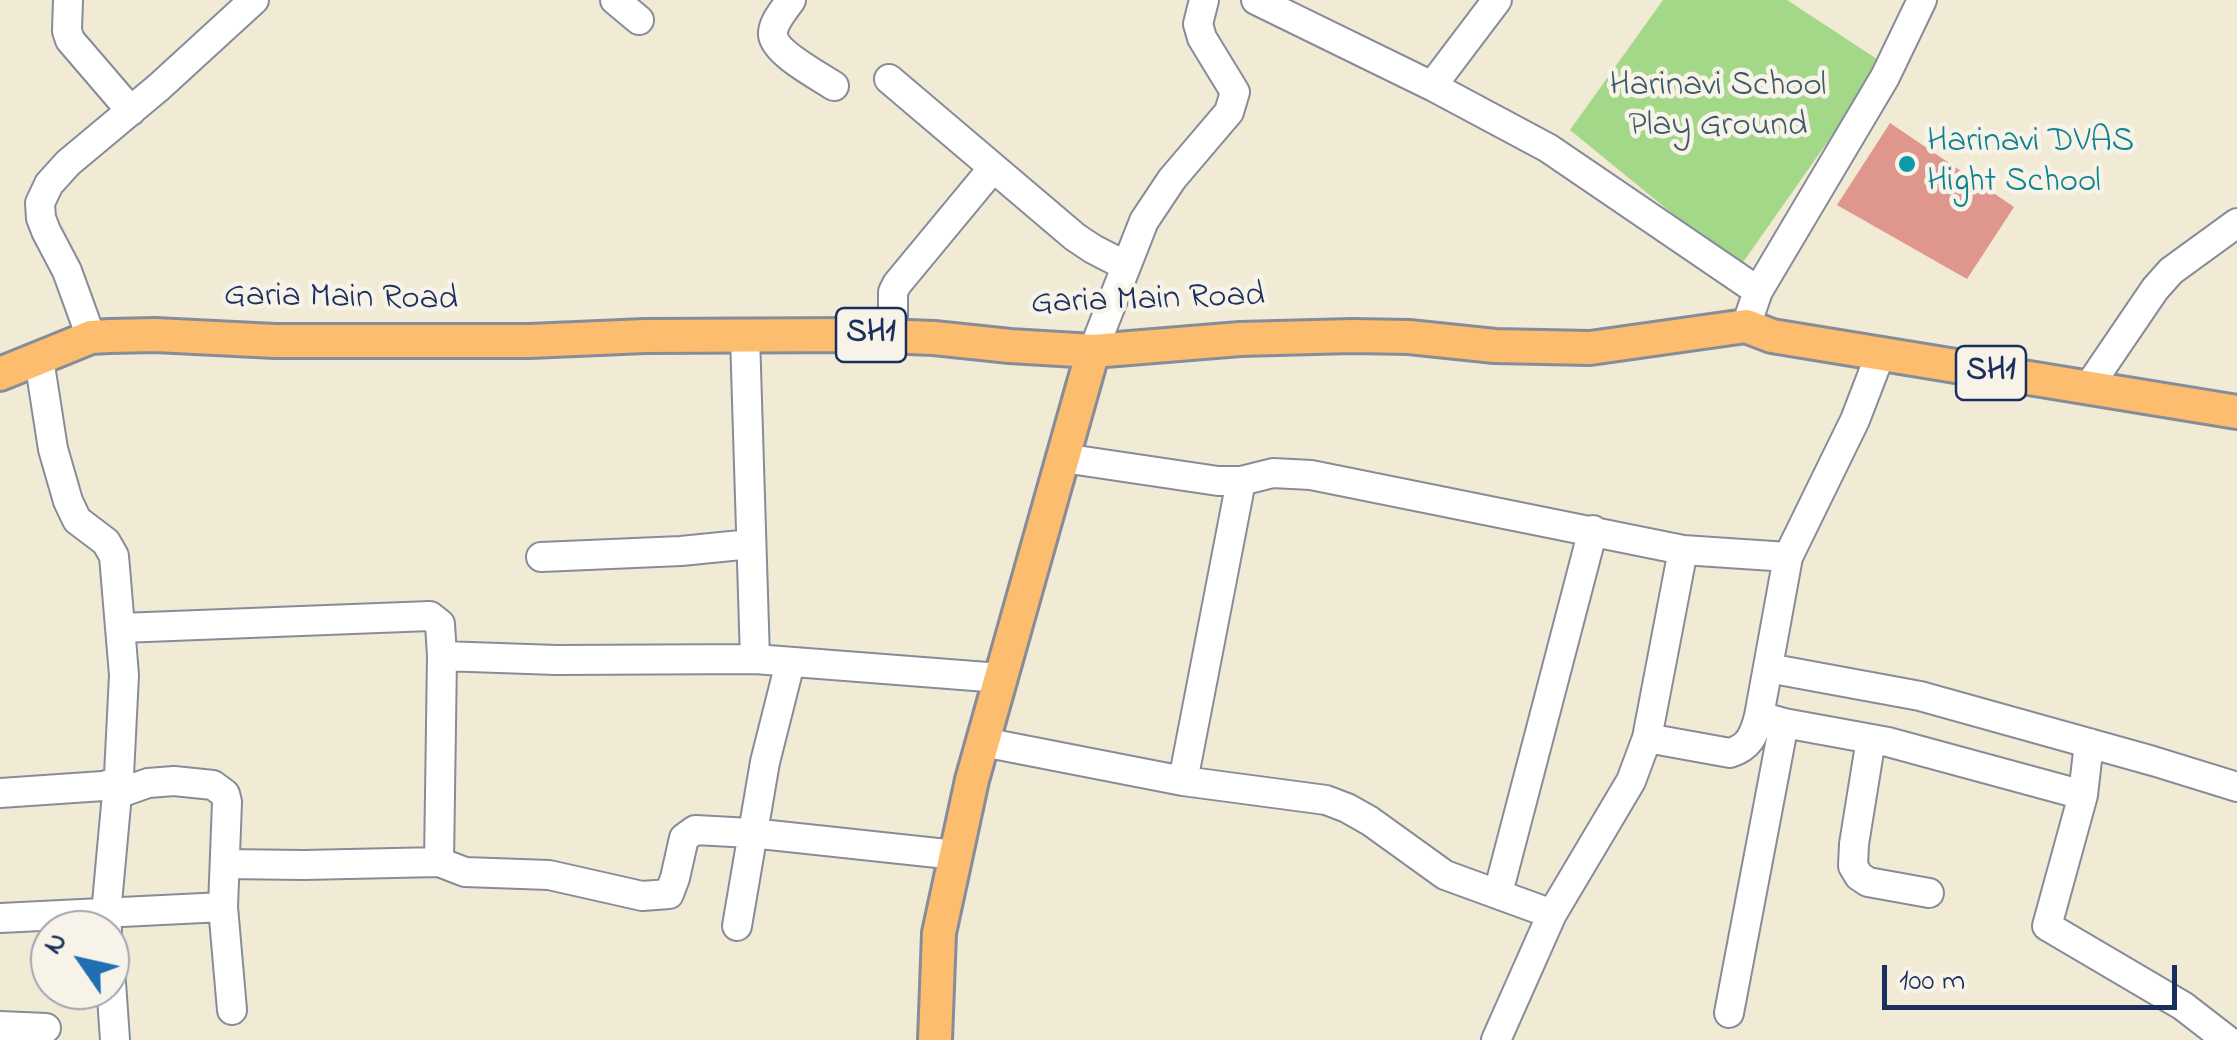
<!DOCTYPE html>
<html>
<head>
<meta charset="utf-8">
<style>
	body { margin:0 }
	#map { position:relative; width:2237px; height:1040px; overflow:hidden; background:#f1ead5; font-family:"Indie Flower",sans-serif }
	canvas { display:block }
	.north { position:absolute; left:30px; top:910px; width:100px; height:100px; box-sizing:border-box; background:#f7f3e8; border:2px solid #9fa5b1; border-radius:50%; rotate:304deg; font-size:28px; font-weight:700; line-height:40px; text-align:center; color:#1b2f5e }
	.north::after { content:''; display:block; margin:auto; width:35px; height:45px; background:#1f6fb2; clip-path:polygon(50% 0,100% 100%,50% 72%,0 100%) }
	.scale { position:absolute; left:1882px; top:965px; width:295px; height:45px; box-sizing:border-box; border:5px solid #1b2f5e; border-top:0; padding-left:12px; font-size:30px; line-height:35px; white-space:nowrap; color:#1b2f5e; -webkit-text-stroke:8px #f7f3e8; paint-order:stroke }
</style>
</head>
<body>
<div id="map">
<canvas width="2237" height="1040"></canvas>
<div class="north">N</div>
<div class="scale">100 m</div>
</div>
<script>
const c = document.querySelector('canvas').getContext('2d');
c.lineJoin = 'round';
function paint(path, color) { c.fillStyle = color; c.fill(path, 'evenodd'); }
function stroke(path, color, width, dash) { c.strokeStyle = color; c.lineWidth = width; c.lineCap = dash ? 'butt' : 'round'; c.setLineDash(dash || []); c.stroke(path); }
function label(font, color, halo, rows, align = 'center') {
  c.font = font + ' "Indie Flower",sans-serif'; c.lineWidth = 9; c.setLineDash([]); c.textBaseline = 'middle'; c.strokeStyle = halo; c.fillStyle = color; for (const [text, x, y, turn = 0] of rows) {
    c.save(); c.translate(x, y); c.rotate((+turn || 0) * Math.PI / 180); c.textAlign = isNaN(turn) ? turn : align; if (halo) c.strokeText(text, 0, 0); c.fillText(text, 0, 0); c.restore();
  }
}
paint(new Path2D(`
	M1663 0H1787L1883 63 1739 268 1570 130Z`), '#a3d888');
paint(new Path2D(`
	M1890 123 2014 207 1967 279 1837 205Z`), '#de968d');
const minor = new Path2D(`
	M68 0 67 31 70 40 131 111
	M615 0 639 20
	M791 0C785 9 772 23 773 35 775 53 819 76 834 86
	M1256 0 1432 86 1548 148 1758 291
	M889 79 1075 237 1093 249 1126 266
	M1432 86 1497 0
	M1746 326 1758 291 1885 77 1922 0
	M745 336 755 659
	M893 336V292L897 284 993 168
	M91 337 67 271 46 231 41 218 40 203 49 184 68 163 159 87 254 0
	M1093 351 1144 221 1172 179 1229 112 1235 92 1202 38 1198 24 1204 0
	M2087 389 2155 289 2171 271 2237 223
	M1063 458 1218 481H1241L1273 473 1311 475 1683 550 1788 557
	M541 557 681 551 751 544
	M121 628 430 616 440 624 442 656
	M1768 668 1920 696 2153 761 2237 787
	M1759 716 1784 723 1888 742 2083 795
	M1647 738 1730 753C1749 747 1754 736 1759 716L1788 557 1855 420 1880 355
	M1871 739 1854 844 1853 866 1859 876 1868 882 1929 893
	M983 742 1183 781 1326 800 1347 808 1370 821 1445 875 1552 914
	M2089 743 2083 795 2047 926 2183 1006 2227 1040
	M1183 781 1241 481
	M0 793 103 786 114 783 119 775 124 675 114 556 106 542 77 520 68 501 53 449 39 359
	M117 794 148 783 174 781 213 785 225 794 227 802 223 907 232 1010
	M439 862 442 656 556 660 755 659 1000 678
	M225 864 304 865 439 862 465 872 549 875 642 896 669 894 675 878 684 838 695 830 751 833 956 855
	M1498 893 1593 530
	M0 918 223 907
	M737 926 765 762 790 663
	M107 930 106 914 117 794 114 783
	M110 968 115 1040
	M1729 1013 1784 723
	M0 1026 46 1028
	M1496 1040 1552 914 1631 781 1647 738 1683 550`);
const major = new Path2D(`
	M0 374 91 337 110 336 155 335 275 341H530L645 336 856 335 934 338 1010 346 1093 351 1240 339 1352 336 1409 337 1495 346 1590 348 1746 326 1772 336 2237 412
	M935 1040 939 933 972 780 1093 351`);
stroke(minor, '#868c9a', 32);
stroke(major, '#868c9a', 38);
stroke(minor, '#fff', 28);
stroke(major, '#fcbd6f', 32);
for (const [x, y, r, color] of [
	[1907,164,10,"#0f9aa8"]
]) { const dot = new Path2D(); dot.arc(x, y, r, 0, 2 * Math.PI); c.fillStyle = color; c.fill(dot); stroke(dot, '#f7f3e8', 4); }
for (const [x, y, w] of [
	[871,335,70],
	[1991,373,70]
]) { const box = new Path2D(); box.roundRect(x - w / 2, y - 27, w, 54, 8); c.fillStyle = '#f7f3e8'; c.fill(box); stroke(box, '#1b2f5e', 2.5); }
label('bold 32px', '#1b2f5e', null, [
	["SH1",871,335],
	["SH1",1991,373]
]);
label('35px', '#3d5968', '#f7f3e8', [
	["Harinavi School",1718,88],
	["Play Ground",1718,128]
]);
label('35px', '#0d838f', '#f7f3e8', [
	["Harinavi DVAS",1927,144],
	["Hight School",1927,184]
], 'left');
label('35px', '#1b2f5e', '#f7f3e8', [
	["Garia Main Road",341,300,1],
	["Garia Main Road",1148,302,-2]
]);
</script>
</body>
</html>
